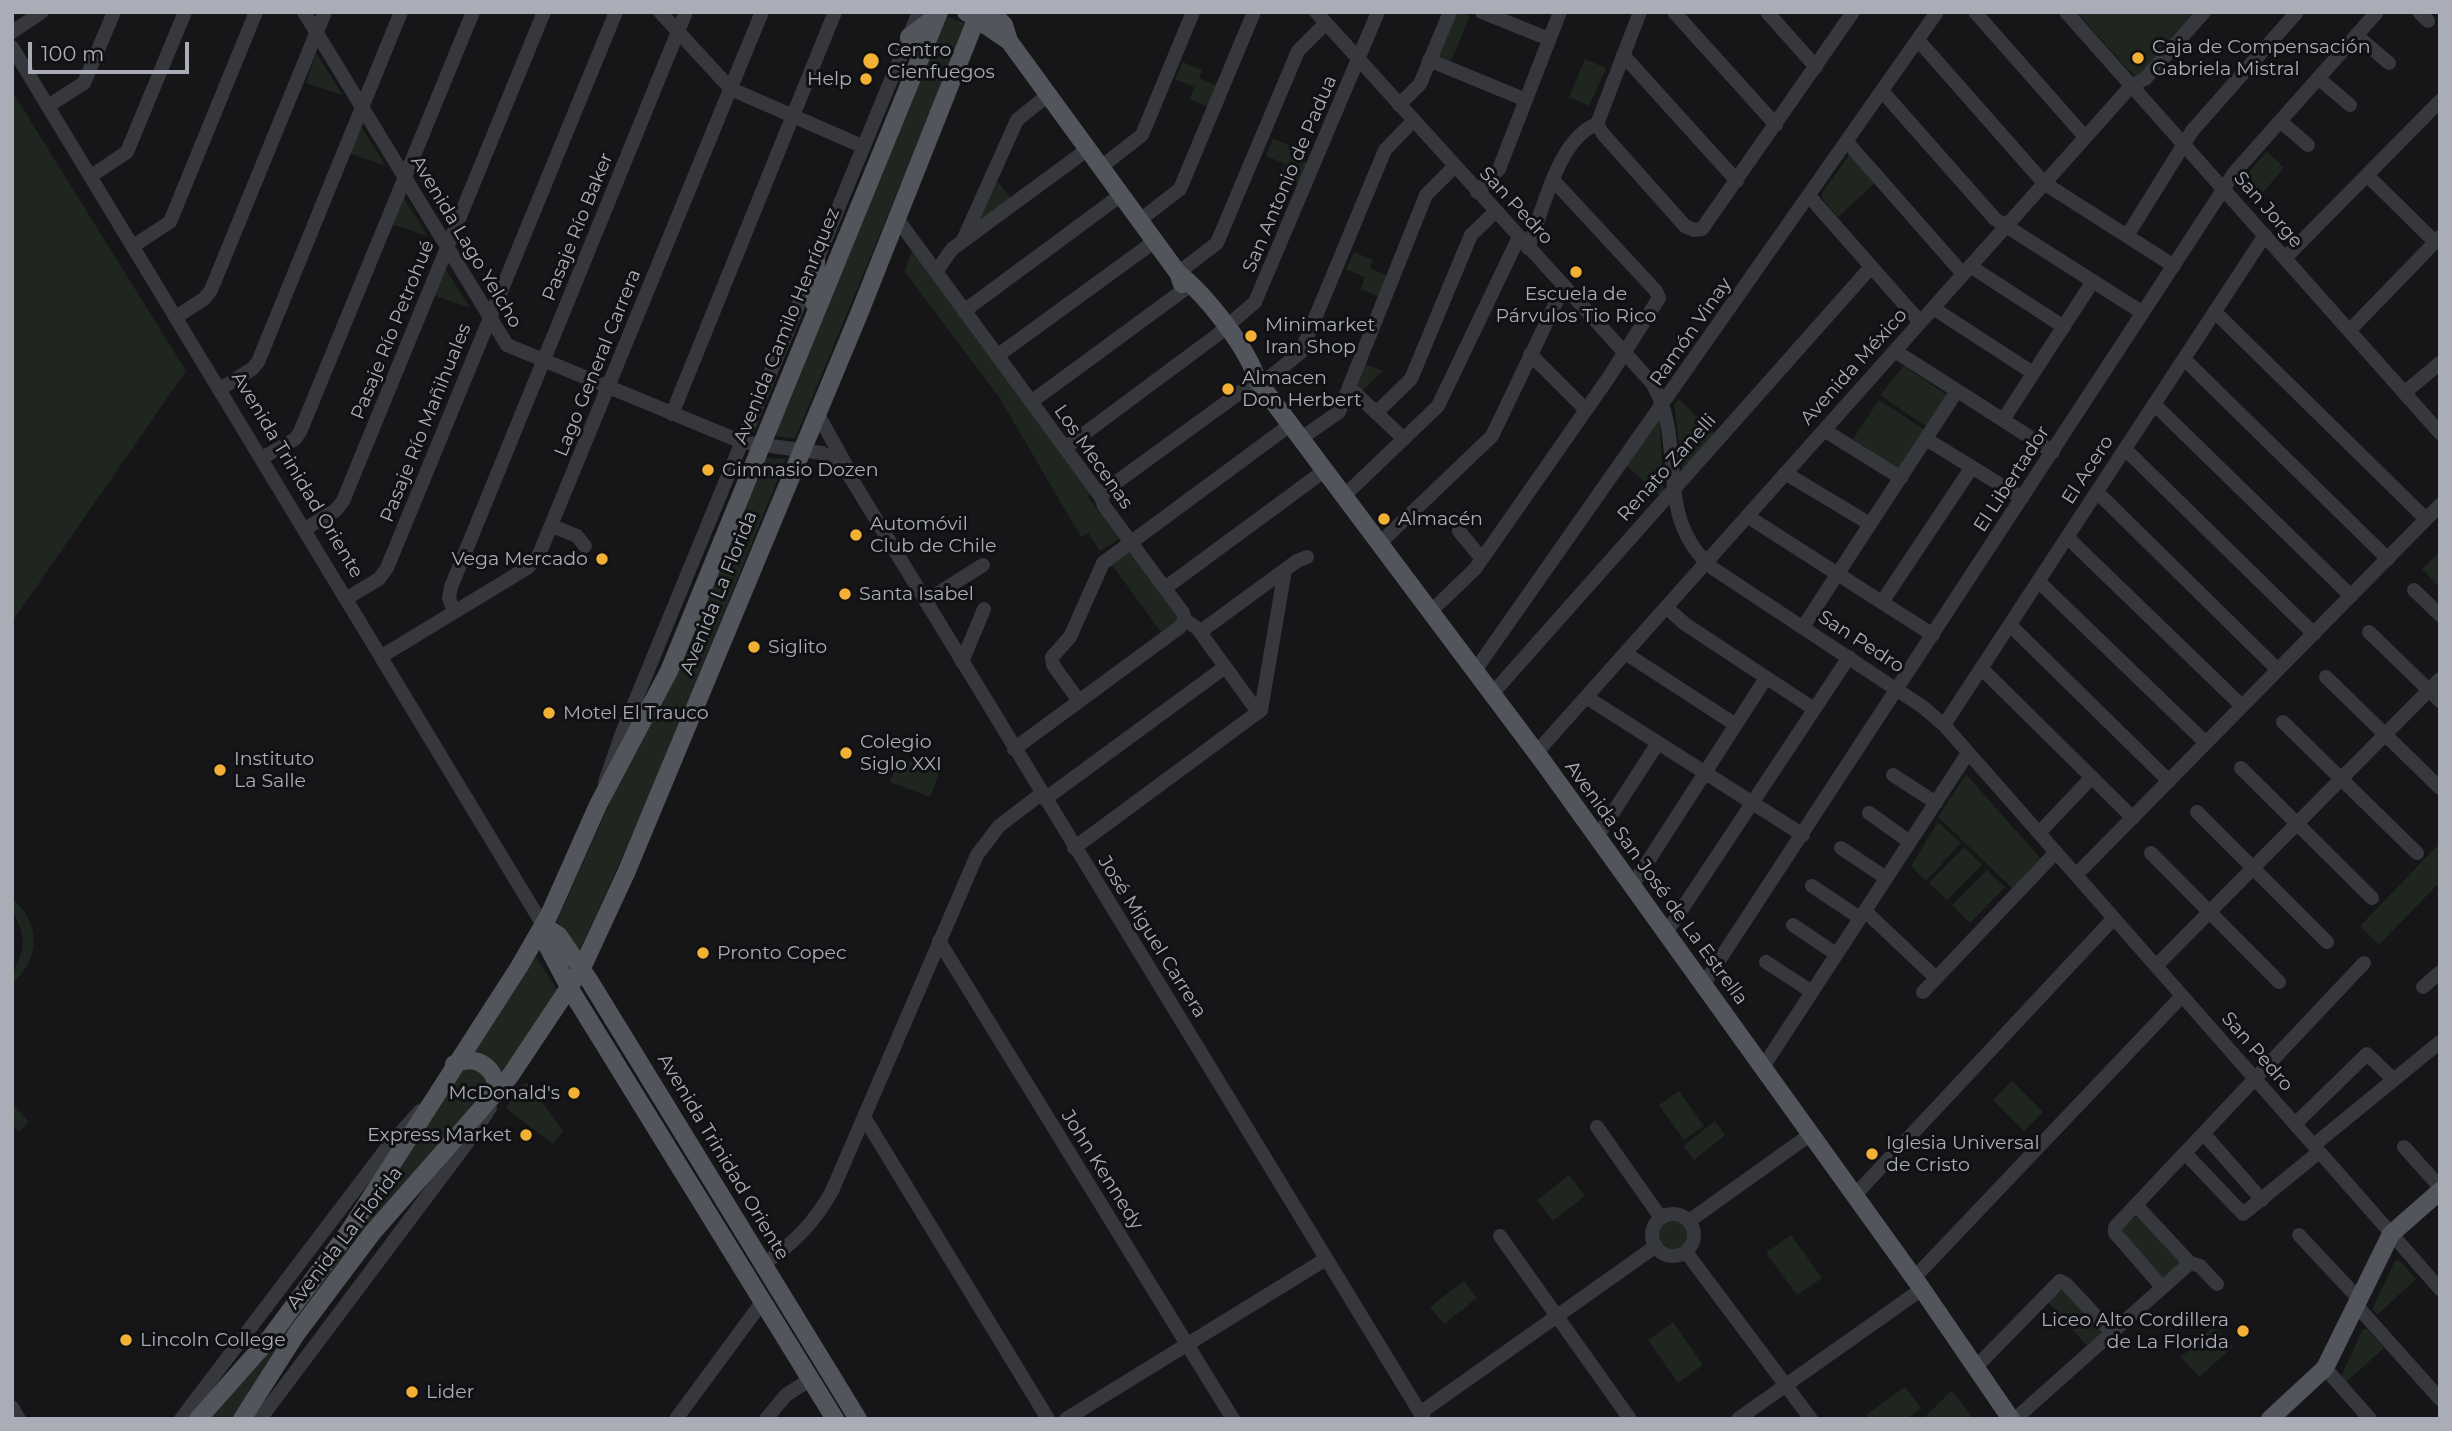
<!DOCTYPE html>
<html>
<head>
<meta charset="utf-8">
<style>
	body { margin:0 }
	#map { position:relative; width:2452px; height:1431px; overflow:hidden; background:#161618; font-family:Montserrat,sans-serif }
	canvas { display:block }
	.frame { position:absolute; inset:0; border:14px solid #a8adb8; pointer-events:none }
	.scale { position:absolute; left:28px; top:42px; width:161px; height:32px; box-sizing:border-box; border:4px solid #a8adb8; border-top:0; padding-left:9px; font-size:21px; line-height:24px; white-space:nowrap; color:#a8adb8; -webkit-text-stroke:5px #111113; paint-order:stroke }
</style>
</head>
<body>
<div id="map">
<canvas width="2452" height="1431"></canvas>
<div class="frame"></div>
<div class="scale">100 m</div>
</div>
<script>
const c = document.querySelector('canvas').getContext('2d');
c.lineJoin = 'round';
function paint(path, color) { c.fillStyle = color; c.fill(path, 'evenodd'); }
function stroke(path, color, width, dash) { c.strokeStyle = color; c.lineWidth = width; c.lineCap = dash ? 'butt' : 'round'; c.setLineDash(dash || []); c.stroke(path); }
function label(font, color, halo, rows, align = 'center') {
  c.font = font + ' Montserrat,sans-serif'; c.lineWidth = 6; c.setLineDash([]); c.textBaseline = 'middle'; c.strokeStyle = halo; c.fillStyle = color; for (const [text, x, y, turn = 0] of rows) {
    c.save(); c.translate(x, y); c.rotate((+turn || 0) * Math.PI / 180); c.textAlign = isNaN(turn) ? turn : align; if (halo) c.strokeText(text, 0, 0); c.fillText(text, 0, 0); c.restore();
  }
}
paint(new Path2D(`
	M1455 12 1470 16 1451 61 1437 55Z
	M2076 12H2199L2138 80Z
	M943 15 967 24 795 439 771 435Z
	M316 53 343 95 306 83Z
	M1585 59 1606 68 1589 106 1569 97Z
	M1183 62 1202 70 1199 78 1219 87 1210 108 1190 99 1194 87 1175 79Z
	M12 91 186 371 12 622Z
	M359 123 386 166 349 153Z
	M1273 139 1293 147 1289 155 1310 164 1301 185 1280 176 1285 164 1266 156Z
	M2267 151 2284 168 2257 199 2242 180Z
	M1850 154 1876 182 1838 217 1822 198V193Z
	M997 181 1011 198 976 224Z
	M401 194 428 236 391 224Z
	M912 250 1091 494 1088 497 1119 539 1100 551 1088 533 1081 537 999 397 905 272Z
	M1354 252 1373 260 1370 268 1390 277 1381 298 1361 289 1365 277 1346 269Z
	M443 265 470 308 433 295Z
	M1363 363 1383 371 1362 391 1353 384Z
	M1904 366 1950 397 1928 428 1880 395Z
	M1679 399 1717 436 1683 473 1674 404Z
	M1879 400 1925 430 1898 469 1853 439Z
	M1659 416 1664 492 1660 496 1626 465Z
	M761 457 786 459 649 797 579 953 557 921 627 764 662 704Z
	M1129 552 1179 620 1161 632 1112 565Z
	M2440 552V588L2422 569Z
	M899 758 939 773 930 797 890 782Z
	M1966 774 2040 858 2012 888 1938 817Z
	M1938 822 1961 843 1926 881 1911 866Z
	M2440 843V882L2379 945 2360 926Z
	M1964 847 1982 865 1947 900 1929 883Z
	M1987 870 2005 887 1970 923 1952 905Z
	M12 899C42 923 40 960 12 984 12 968 23 958 23 941 22 925 12 915 12 899Z
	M536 957 558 991 491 1087 231 1419H209L439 1102Z
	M2012 1081 2043 1112 2024 1131 1993 1100Z
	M528 1083 563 1131 553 1144 506 1108 522 1084Z
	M1679 1091 1704 1126 1684 1140 1659 1105Z
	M12 1103 29 1122 19 1131 12 1124Z
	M1715 1121 1725 1135 1694 1160 1683 1146Z
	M1569 1175 1585 1196 1553 1221 1537 1200Z
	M2139 1213 2182 1263 2162 1281 2119 1231Z
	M1656 1236a16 16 0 1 1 32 0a16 16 0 1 1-32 0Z
	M1791 1235 1822 1278 1797 1295 1766 1253Z
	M2399 1260 2416 1279 2377 1315 2372 1309 2395 1261Z
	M1464 1281 1477 1298 1444 1324 1430 1307Z
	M2065 1290 2099 1328 2100 1334 2087 1346 2048 1302 2057 1291Z
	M1673 1322 1703 1365 1678 1383 1648 1340Z
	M2214 1326 2233 1347 2199 1377 2181 1357Z
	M2363 1329H2367L2384 1348 2345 1383 2340 1378Z
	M1905 1387 1921 1408 1906 1419H1869L1866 1415Z
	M1952 1390 1973 1419H1923Z`), '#1e261f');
stroke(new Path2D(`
	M304 12 507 345 742 442 822 453 834 460 849 475 1424 1419
	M660 12 731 89 864 147
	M1316 12 1652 383C1689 444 1651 518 1714 569L1923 707 1944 725 2440 1289
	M1482 12 1549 39
	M1674 12 1776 125
	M1767 12 1816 67
	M1975 12 2085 137
	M2066 12 2440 433
	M2419 12 2428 21
	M12 32 42 12
	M2356 35 2389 63
	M1918 40 2044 183 2174 266
	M12 47 543 925
	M1623 55 1737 181
	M1429 60 1526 100
	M2318 78 2350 105
	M1882 91 1995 219 2143 313
	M1399 105 1420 84 1450 12
	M48 106 84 83 114 12
	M2280 121 2308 145
	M1597 124 1603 134 1685 226 1694 230 1702 229 1853 12
	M1597 124 1640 12
	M1847 142 1963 274
	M1101 167 1142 135 1193 12
	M2367 175 2435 242
	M91 176 127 152 185 12
	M1477 192 1499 169 1560 12
	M1809 196 1920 322
	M898 220 1101 497 1104 506 1183 613 1185 620 1197 628 1258 712
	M1140 220 1180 189 1254 12
	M2127 236 2192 131 2297 12
	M964 238 1017 120 1048 95
	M133 246 170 222 256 12
	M1528 248C1543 211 1558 138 1597 124
	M2285 258 2440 101
	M1970 266 2064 327
	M936 272 952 249 1088 149
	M1178 273 1217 243 1298 51 1326 23
	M1933 308 2033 373
	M964 311 1121 195
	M2215 312 2426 519
	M176 317 204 299 211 290 325 12
	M2349 331 2440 237
	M1895 351 2053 452
	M1530 354 1586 410
	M997 356 1155 241
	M2184 359 2388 559
	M1260 385 1301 352 1385 150 1413 121
	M1349 387 1404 439
	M220 389 252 369 258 362 401 12
	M2404 393 2440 363
	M1031 402 1185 289
	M2154 404 2351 596
	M816 411 847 467
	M1376 413 1411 379 1471 235 1495 212
	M672 414 835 12
	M2003 420 2093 281
	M1824 430 1901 478
	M1300 439 1339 412 1426 195 1454 167
	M1926 439 2022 498
	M1065 448 1217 335 1255 302 1378 12
	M2125 449 2314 634
	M262 458 295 439 300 432 473 12
	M1785 473 1870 524
	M2097 492 2278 670
	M1101 497 1107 489 1257 380
	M1343 497 1438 406 1519 237
	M1747 516 1933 635
	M552 526 577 536 585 546
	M305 529 336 510 343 501 544 12
	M1459 531 1482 559
	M2067 537 2242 706
	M1379 544 1492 436 1564 286
	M2038 581 2206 743
	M1165 588 1324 471
	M2414 590 2440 615
	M347 598 379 579 387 568 616 12
	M926 601 983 565
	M1882 602 1972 467
	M1666 607 1685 624 1814 709
	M454 612 449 598 451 587 686 12
	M1429 613 1475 569 1609 377 1659 298 1656 291 1554 181
	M2010 625 2169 781
	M1803 627 1957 391
	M1200 632 1297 561 1307 557
	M2369 632 2440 701
	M1625 653 1736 725
	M382 656 527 568 538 557 762 12
	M962 662 984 609
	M1981 668 2133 818
	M1474 672 1937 12
	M2326 677 2440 788
	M1492 694 1871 267
	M1586 697 1803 835
	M1079 701 1053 665 1052 657 1070 637 1103 563 1290 425
	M2283 722 2417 853
	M1944 725 2265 235
	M1014 749 1180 627 1185 620
	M1536 753 2132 85 2145 79 2204 12
	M2241 768 2372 898
	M1893 775 1936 803
	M605 782 622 733 919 12
	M1045 799 1225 667
	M2197 812 2327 942
	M1869 813 1910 842
	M2039 833 2092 777
	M1597 837 1658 743
	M1074 848 1261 710 1285 570
	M1841 848 1886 878
	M2151 853 2279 982
	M2076 875 2440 505
	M1632 886 1766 678
	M1812 886 1860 918
	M1865 911 1936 978
	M1793 925 1836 954
	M1666 933 1849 657
	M939 941 1233 1419
	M1766 962 1812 992
	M2156 966 2440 679
	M1703 985 2234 173 2377 12
	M2423 987 2439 973
	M1923 992 2056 852
	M1763 1067 1968 753
	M864 1117 1048 1419
	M2295 1124 2367 1054 2394 1080
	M1597 1127 1661 1218
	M2204 1134 2262 1200
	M2314 1145 2440 1042
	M2404 1147 2440 1187
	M2185 1153 2243 1214 2319 1152
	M1855 1195 2114 918
	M2136 1205 2190 1263 2200 1266 2217 1284
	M1652 1235a21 21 0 1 1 42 0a21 21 0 1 1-42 0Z
	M1689 1221 1811 1134
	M2299 1235 2359 1299
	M1500 1236 1630 1419
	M1686 1252 1811 1419
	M763 1264C793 1245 815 1222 832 1191L977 855 999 826 1041 794
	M1914 1278 2182 996
	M2162 1287 2115 1233V1227L2364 963
	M2356 1305 2440 1399
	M1976 1367 2060 1281 2066 1284 2111 1332
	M2325 1368 2370 1419
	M12 1407 19 1419
	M1420 1413 1656 1246
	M181 1419 386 1149 420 1111
	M260 1419 467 1143 490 1108
	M676 1419 763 1301
	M766 1419 786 1395 811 1379
	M1066 1419 1326 1259
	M1738 1419 1922 1289
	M2015 1419 2190 1263`), '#37383d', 14);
stroke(new Path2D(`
	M966 12 1009 41 1178 273 1182 284
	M992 12 1004 25 1009 41
	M909 37 937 16
	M1178 273C1205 294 1248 348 1257 380L1544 763 1922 1289 2011 1419
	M814 303 816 261
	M543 925 559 936 589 980 858 1419
	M543 925 548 947 570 989 835 1419
	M454 1064C477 1053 499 1069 496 1094
	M198 1419 269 1339 349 1231 519 967 549 915 598 805 669 671 939 12
	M242 1419 297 1333 373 1232 510 1076 582 968 626 873 859 314 979 12
	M2270 1419 2325 1368 2391 1234 2440 1191`), '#53555c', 18);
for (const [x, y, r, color] of [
	[2138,58,7,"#f2b134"],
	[871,61,9,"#f2b134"],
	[866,79,7,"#f2b134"],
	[1576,272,7,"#f2b134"],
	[1251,336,7,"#f2b134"],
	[1228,389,7,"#f2b134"],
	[708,470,7,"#f2b134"],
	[1384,519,7,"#f2b134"],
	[856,535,7,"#f2b134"],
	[602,559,7,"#f2b134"],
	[845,594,7,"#f2b134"],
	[754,647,7,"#f2b134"],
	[549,713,7,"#f2b134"],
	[846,753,7,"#f2b134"],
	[220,770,7,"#f2b134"],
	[703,953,7,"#f2b134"],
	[574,1093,7,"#f2b134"],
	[526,1135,7,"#f2b134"],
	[1872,1154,7,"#f2b134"],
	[2243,1331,7,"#f2b134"],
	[126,1340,7,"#f2b134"],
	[412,1392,7,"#f2b134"]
]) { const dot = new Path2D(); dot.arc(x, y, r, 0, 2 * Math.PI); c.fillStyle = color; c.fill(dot); stroke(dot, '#111113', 2.5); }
label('19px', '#a8adb8', '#111113', [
	["Caja de Compensación",2152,47],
	["Gabriela Mistral",2152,69],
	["Centro",887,50],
	["Cienfuegos",887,72],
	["Help",852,79,"right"],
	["Escuela de",1576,294,"center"],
	["Párvulos Tio Rico",1576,316,"center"],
	["Minimarket",1265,325],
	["Iran Shop",1265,347],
	["Almacen",1242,378],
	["Don Herbert",1242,400],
	["Gimnasio Dozen",722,470],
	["Almacén",1398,519],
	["Automóvil",870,524],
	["Club de Chile",870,546],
	["Vega Mercado",588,559,"right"],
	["Santa Isabel",859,594],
	["Siglito",768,647],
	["Motel El Trauco",563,713],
	["Colegio",860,742],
	["Siglo XXI",860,764],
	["Instituto",234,759],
	["La Salle",234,781],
	["Pronto Copec",717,953],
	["McDonald's",560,1093,"right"],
	["Express Market",512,1135,"right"],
	["Iglesia Universal",1886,1143],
	["de Cristo",1886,1165],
	["Liceo Alto Cordillera",2229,1320,"right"],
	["de La Florida",2229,1342,"right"],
	["Lincoln College",140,1340],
	["Lider",426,1392]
], 'left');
label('19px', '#a8adb8', '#111113', [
	["San Antonio de Padua",1290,174,-67],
	["San Pedro",1516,206,47],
	["San Jorge",2268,210,49],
	["Pasaje Río Baker",578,227,-68],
	["Avenida Lago Yelcho",466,242,59],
	["Avenida Camilo Henríquez",787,326,-68],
	["Pasaje Río Petrohué",393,330,-68],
	["Ramón Vinay",1691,332,-55],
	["Lago General Carrera",598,363,-68],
	["Avenida México",1854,367,-48],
	["Pasaje Río Mañihuales",426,423,-68],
	["Los Mecenas",1093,457,55],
	["Renato Zanelli",1667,468,-48],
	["El Acero",2088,470,-57],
	["Avenida Trinidad Oriente",297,475,59],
	["El Libertador",2012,479,-57],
	["Avenida La Florida",719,593,-68],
	["San Pedro",1861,642,33],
	["Avenida San José de La Estrella",1656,883,54],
	["José Miguel Carrera",1152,937,58],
	["San Pedro",2257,1052,49],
	["Avenida Trinidad Oriente",723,1157,59],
	["John Kennedy",1102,1170,58],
	["Avenida La Florida",345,1238,-52]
]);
</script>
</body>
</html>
